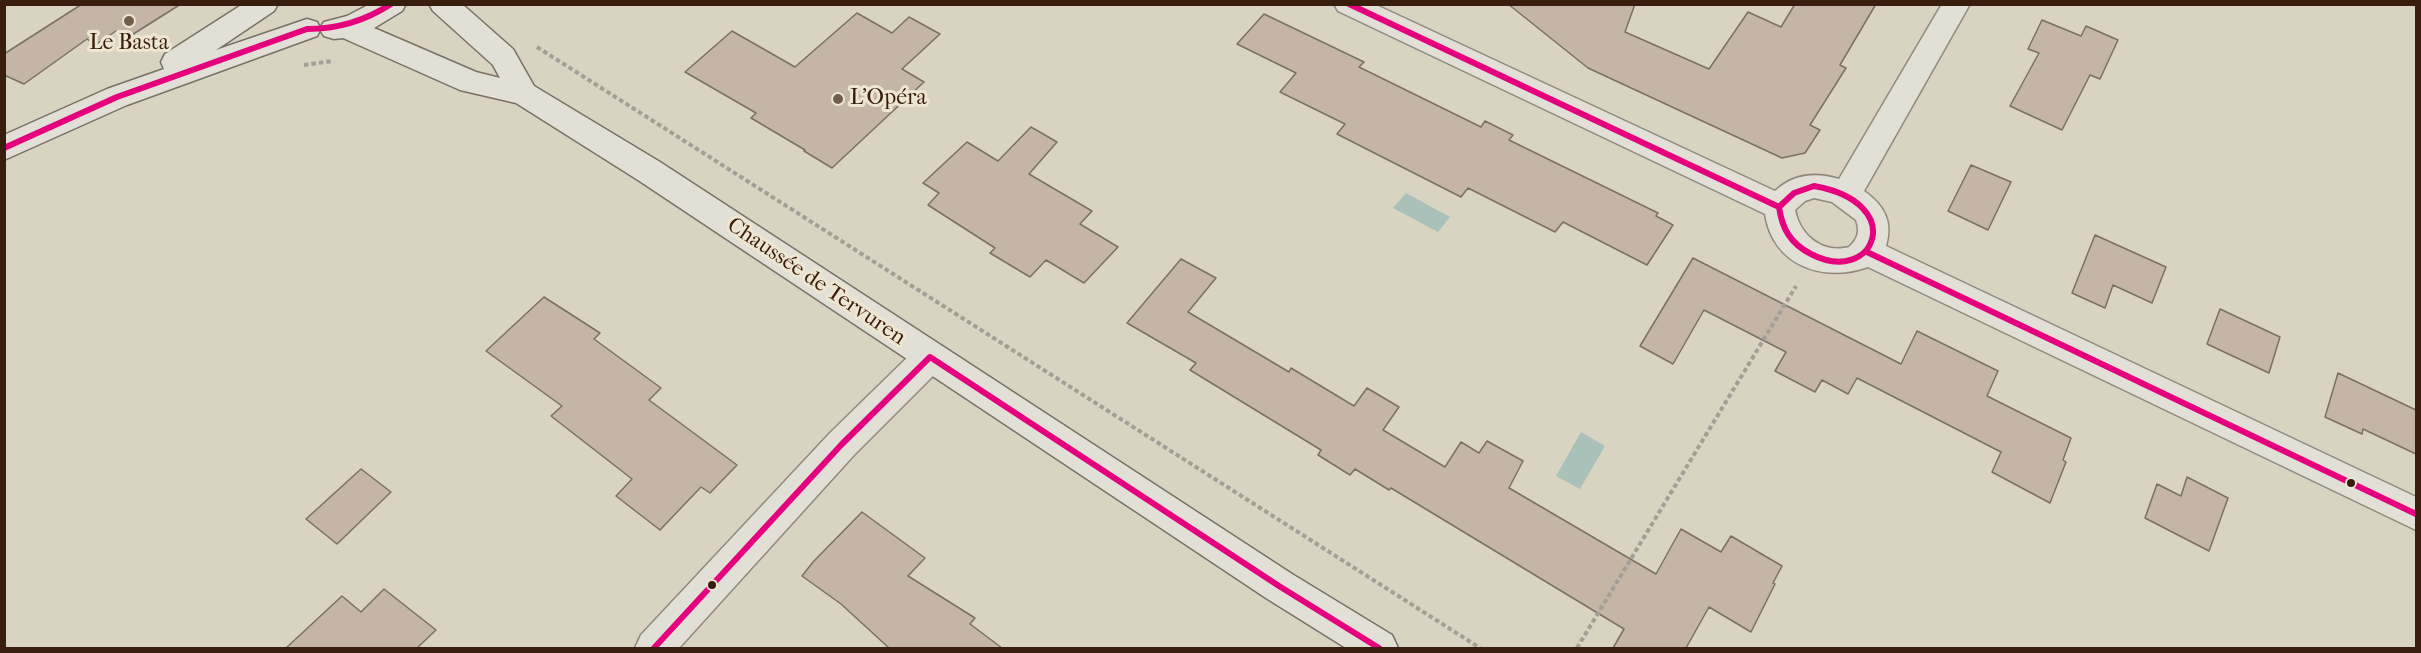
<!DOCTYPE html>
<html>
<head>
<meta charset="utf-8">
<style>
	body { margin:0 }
	#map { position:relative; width:2421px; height:653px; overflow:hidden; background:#d9d3c2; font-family:"IM FELL French Canon",serif }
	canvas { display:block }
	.frame { position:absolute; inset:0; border:6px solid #391d0d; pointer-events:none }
</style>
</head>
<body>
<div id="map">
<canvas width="2421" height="653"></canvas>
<div class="frame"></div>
</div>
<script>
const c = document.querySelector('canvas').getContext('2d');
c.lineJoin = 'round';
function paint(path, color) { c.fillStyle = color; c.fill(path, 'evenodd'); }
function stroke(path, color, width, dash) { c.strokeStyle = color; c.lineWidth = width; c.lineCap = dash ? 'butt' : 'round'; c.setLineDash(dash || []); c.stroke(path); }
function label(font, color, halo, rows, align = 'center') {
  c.font = font + ' "IM FELL French Canon",serif'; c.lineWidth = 6; c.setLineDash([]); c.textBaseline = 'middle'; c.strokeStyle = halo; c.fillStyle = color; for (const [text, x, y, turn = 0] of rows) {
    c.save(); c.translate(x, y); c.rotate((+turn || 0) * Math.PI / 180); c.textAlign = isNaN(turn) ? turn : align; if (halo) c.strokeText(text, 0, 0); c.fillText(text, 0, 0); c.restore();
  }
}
paint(new Path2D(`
	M1406 193 1450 217 1438 232 1393 208Z
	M1581 432 1605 446 1580 489 1556 476Z`), '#a9c1b8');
const building = new Path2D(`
	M77 4H181L127 38 116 31 95 45 87 39 24 84 4 75V54L79 6Z
	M1508 4H1635L1625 32 1709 69 1748 12 1781 27 1795 4H1876L1840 65 1846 68 1810 125 1820 130 1805 153 1782 158 1588 68Z
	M857 13 892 33 909 17 940 34 902 69 924 82 832 168 804 151 805 150 751 118 756 113 685 72 732 31 795 67Z
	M1264 14 1364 62 1359 67 1481 127 1485 121 1513 135 1509 140 1658 213 1656 216 1673 225 1647 265 1563 222 1555 232 1468 188 1461 197 1337 134 1345 124 1280 92 1296 73 1237 44Z
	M2042 20 2081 36 2086 26 2118 40 2100 79 2090 75 2062 130 2010 106 2039 53 2028 49Z
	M1031 127 1057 142 1029 174 1092 211 1080 224 1118 247 1084 283 1046 260 1030 277 990 253 995 248 928 205 939 193 923 183 967 142 998 161Z
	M1971 165 2011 182 1988 230 1948 211Z
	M2095 235 2166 267 2152 303 2113 285 2105 308 2072 293Z
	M1693 258 1901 364 1917 331 1998 371 1987 396 2071 438 2063 460 2066 462 2050 503 1992 472 2001 452 1857 378 1848 394 1822 380 1815 392 1775 371 1786 352 1704 310 1673 364 1640 346Z
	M1181 259 1216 278 1188 312 1289 372 1291 368 1354 406 1367 388 1399 407 1383 430 1445 467 1461 442 1479 453 1487 441 1523 461 1509 488 1656 574 1681 529 1721 552 1731 536 1782 566 1773 583 1775 584 1751 632 1709 607 1686 648H1613L1624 629 1391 488 1389 490 1355 469 1350 475 1318 455 1321 450 1190 370 1196 363 1127 323Z
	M544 297 600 333 594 339 661 388 649 400 737 465 710 493 701 487 660 530 616 496 632 479 551 416 562 406 486 351Z
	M2220 309 2280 337 2269 373 2207 344Z
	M2338 373 2416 410V454L2363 429 2362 434 2325 417Z
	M361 469 391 492 337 544 306 519Z
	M2187 477 2228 498 2209 551 2145 518 2157 484 2181 496Z
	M862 512 925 558 908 576 975 618 970 624 1002 648H889L841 604 802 576 813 562Z
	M384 589 436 630 417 648H286L342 596 361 612Z`);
paint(building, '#c4b5a6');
stroke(building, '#797166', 1.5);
const minor = new Path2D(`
	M1334 4H1374L1775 191C1793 174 1816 172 1839 179L1942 4H1970L1864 191C1885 206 1893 222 1886 246L2416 497V530L1868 267C1823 283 1773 266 1765 214L1338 11ZM1814 198 1832 202 1856 220C1860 231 1858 239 1849 247 1822 254 1800 235 1795 210L1805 201Z
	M930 343 942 347 947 357 942 367 854 455 679 648H635L641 635 830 433 918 347Z`);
const secondary = new Path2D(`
	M243 4H278L274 11 216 50 307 19 317 22 320 28 324 22 347 16 370 4H406L402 11 374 28 476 72 500 78 493 65 433 11 429 4H462L513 49 534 86 660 162 1292 574 1392 635 1398 648H1346L1266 598 638 180 516 103 460 90 343 38 334 39 324 36 320 30 317 36 127 105 4 160V135L107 89 164 69 161 62 165 54Z`);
stroke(minor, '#91897e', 3);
stroke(secondary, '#797166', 3);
stroke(new Path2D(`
	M537 47 1480 648
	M304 65 332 61
	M1577 648 1796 286`), '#a39e96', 4, [4.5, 3]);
paint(minor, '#e2dfd6');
paint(secondary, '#e2dfd6');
stroke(new Path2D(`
	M1349 4 1779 207
	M4 148 117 97 307 29C338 29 365 21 391 4
	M1814 186C1910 203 1874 287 1811 254 1791 244 1782 229 1779 207L1794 193Z
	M1867 252 2416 514
	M654 648 842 444 930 357 1279 586 1379 648`), '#e5007d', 6);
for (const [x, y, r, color] of [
	[129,21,6,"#715d4c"],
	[838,99,6,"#715d4c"],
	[2351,483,5,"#391d0d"],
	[712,585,5,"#391d0d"]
]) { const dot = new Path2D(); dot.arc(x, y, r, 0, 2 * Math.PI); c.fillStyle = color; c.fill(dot); stroke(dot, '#ede6d1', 2); }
label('22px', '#391d0d', '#ede6d1', [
	["Le Basta",129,44],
	["L'Opéra",850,99,"left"]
]);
label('22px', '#391d0d', '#ede6d1', [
	["Chaussée de Tervuren",816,282,34]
]);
</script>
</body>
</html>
